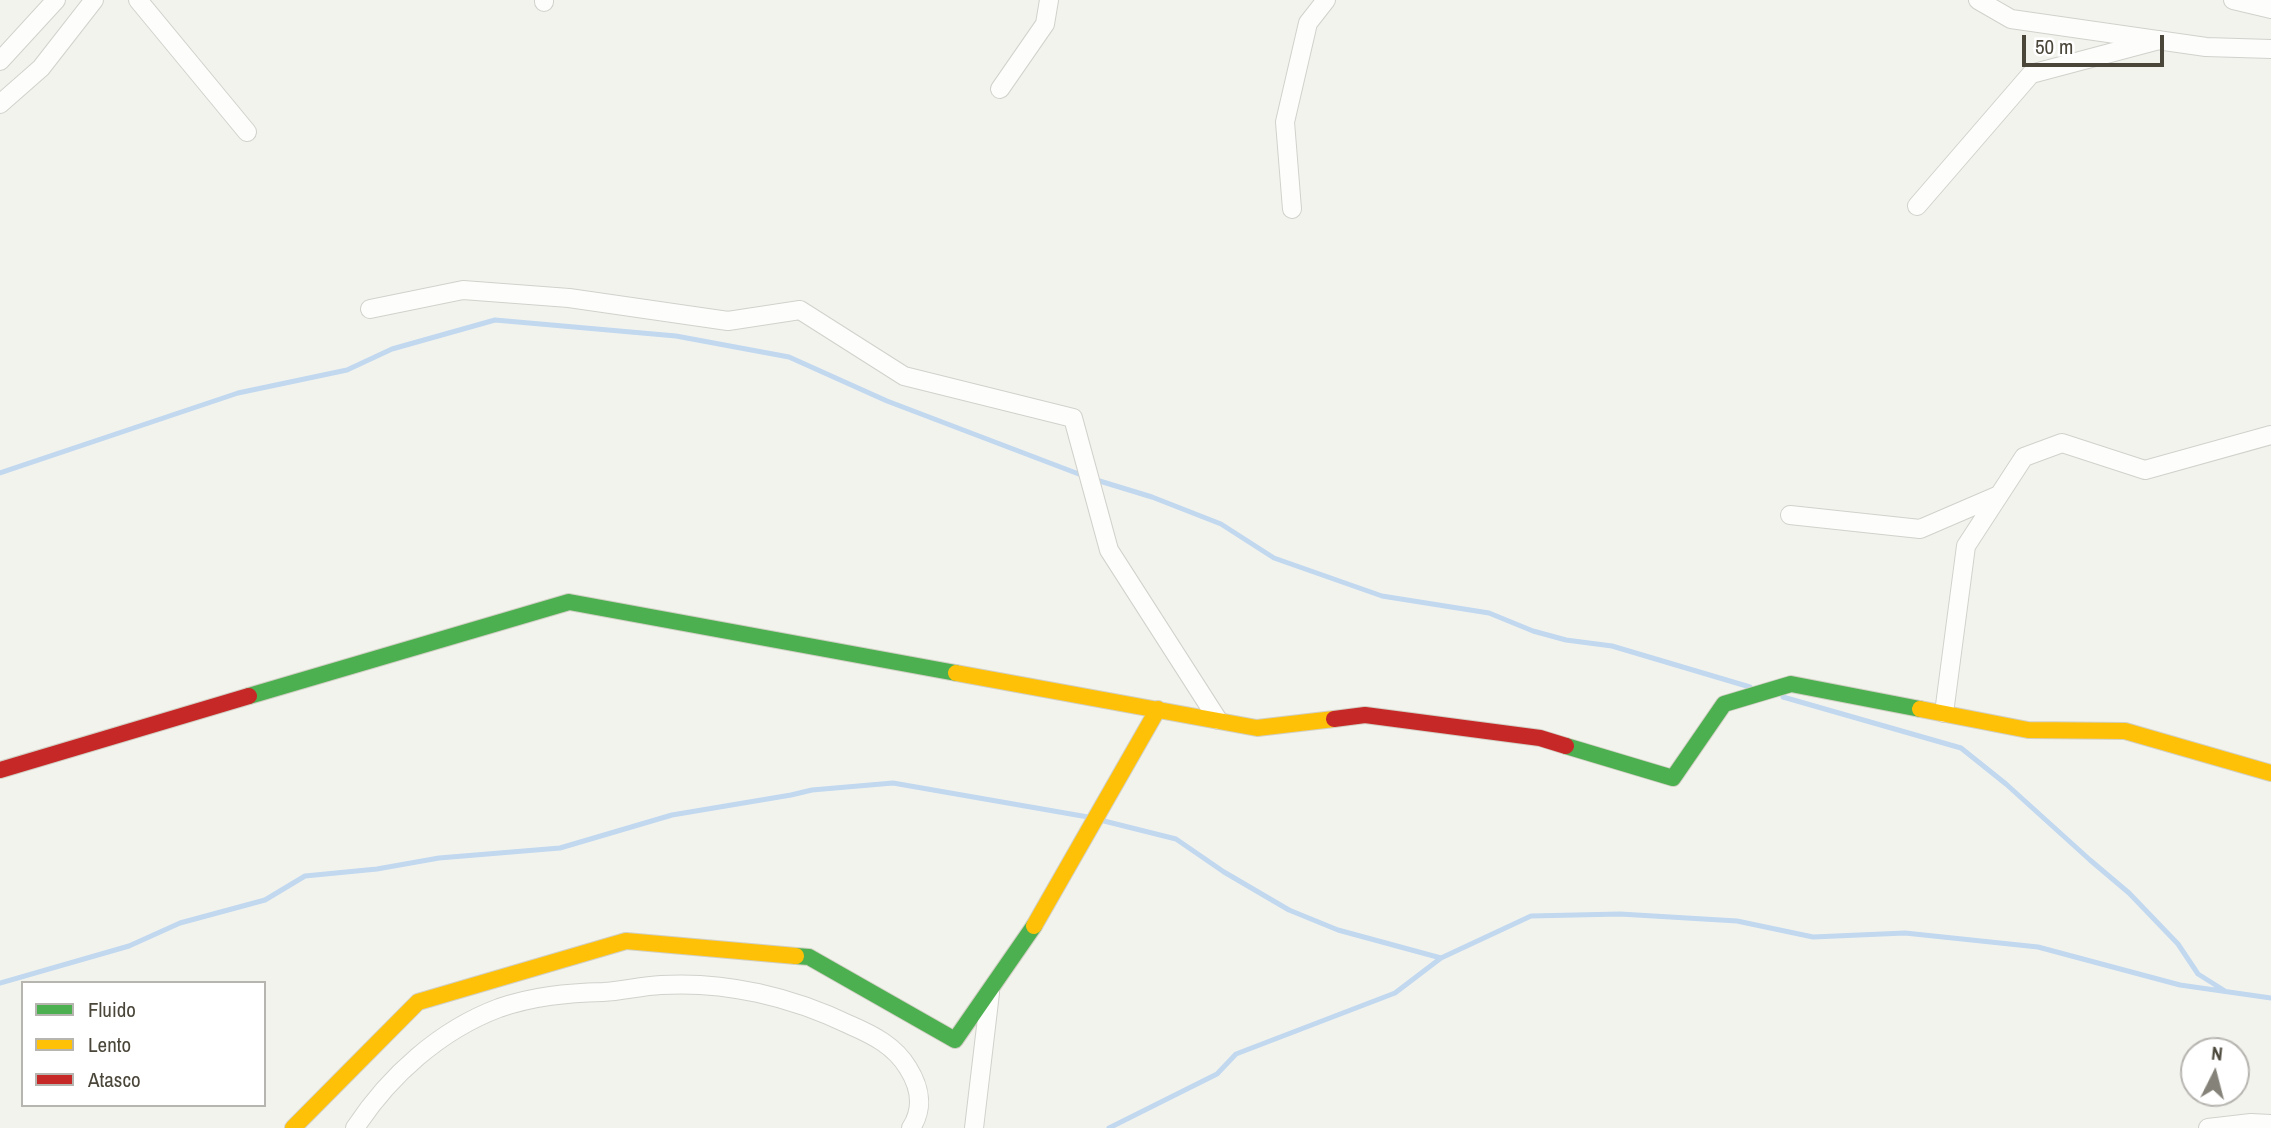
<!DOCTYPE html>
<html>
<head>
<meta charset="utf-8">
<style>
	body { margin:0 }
	#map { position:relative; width:2271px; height:1128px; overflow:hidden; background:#f3f3ee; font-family:"Archivo Narrow",sans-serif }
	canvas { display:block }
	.legend { position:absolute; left:21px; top:981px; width:245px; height:126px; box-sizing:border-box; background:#fff; border:2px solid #b7b5b0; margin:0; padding:9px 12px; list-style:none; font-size:21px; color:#4a463a }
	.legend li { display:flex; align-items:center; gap:14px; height:35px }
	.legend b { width:35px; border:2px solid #b7b5b0 }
	.north { position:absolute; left:2180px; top:1037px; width:70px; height:70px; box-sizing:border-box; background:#fff; border:2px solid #b7b5b0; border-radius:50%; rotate:6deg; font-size:19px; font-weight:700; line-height:28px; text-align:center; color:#4a463a }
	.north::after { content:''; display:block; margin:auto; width:24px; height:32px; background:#858379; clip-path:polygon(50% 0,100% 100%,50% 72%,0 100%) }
	.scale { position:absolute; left:2022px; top:35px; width:142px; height:32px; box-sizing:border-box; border:4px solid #4a463a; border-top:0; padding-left:9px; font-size:21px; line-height:24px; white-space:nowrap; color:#4a463a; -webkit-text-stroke:5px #fff; paint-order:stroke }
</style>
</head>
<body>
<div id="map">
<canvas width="2271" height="1128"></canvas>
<ul class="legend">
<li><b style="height:9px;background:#4caf50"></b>Fluido</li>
<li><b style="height:9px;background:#ffc107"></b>Lento</li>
<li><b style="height:9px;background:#c62828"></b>Atasco</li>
</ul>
<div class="north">N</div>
<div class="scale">50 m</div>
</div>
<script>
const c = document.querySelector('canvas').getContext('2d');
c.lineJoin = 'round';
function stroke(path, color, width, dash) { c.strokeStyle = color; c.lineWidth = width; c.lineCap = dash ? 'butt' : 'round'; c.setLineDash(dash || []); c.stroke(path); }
stroke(new Path2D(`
	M0 473 238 393 347 370 392 349 495 320 676 336 789 357 887 401 1084 476
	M1093 479 1152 497 1221 524 1274 558 1382 596 1489 613 1533 631 1566 640 1612 646 1750 687
	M1783 697 1961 748 2006 784 2090 860 2129 893 2178 944 2198 974 2225 991
	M1104 821 1176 839 1224 872 1289 910 1338 930 1441 958
	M0 983 129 946 180 923 265 900 305 876 377 869 439 858 560 848 672 815 791 795 812 790 893 783 1088 817
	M1109 1128 1217 1074 1236 1054 1395 993 1441 958 1531 916 1620 914 1737 921 1813 937 1905 933 2038 947 2180 985 2271 998`), '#c1d8ef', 5);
const street = new Path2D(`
	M138 0 247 132
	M544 0V2
	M1978 0 2011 19 2206 47 2271 49
	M2233 0 2271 9
	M0 61 56 0
	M1000 89 1045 24 1049 0
	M0 104 41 68 94 0
	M1917 206 2031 74 2159 40
	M1292 209 1285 122 1308 23 1326 0
	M370 309 463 290 569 298 728 321 800 310 904 376 1073 418 1109 550 1218 720
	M1790 515 1920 529 1999 495
	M1944 713 1966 546 2024 457 2062 443 2145 470 2271 435
	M355 1128C389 1076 440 1030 499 1008 534 996 567 993 603 992 622 991 641 986 661 985 726 981 792 997 850 1025 873 1035 895 1046 908 1068 920 1087 924 1108 911 1128
	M974 1128 990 993
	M2208 1128 2251 1123 2271 1124`);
const fast = new Path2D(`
	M249 696 569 602 956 673
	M1566 746 1673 778 1724 704 1791 684 1920 709
	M796 956 809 957 955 1040 1034 926`);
const slow = new Path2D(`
	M956 673 1257 728 1334 719
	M1920 709 2028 730 2125 731 2271 773
	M1034 926 1158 709
	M293 1128 418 1002 626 941 796 956`);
const jam = new Path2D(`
	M1334 719 1365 715 1540 738 1566 746
	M0 770 249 696`);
stroke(street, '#d1d1cc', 20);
stroke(fast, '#d2d0c5', 18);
stroke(slow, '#d2d0c5', 18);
stroke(jam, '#d2d0c5', 18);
stroke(street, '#fdfdfc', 18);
stroke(fast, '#4caf50', 16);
stroke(slow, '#ffc107', 16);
stroke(jam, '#c62828', 16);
</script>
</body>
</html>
